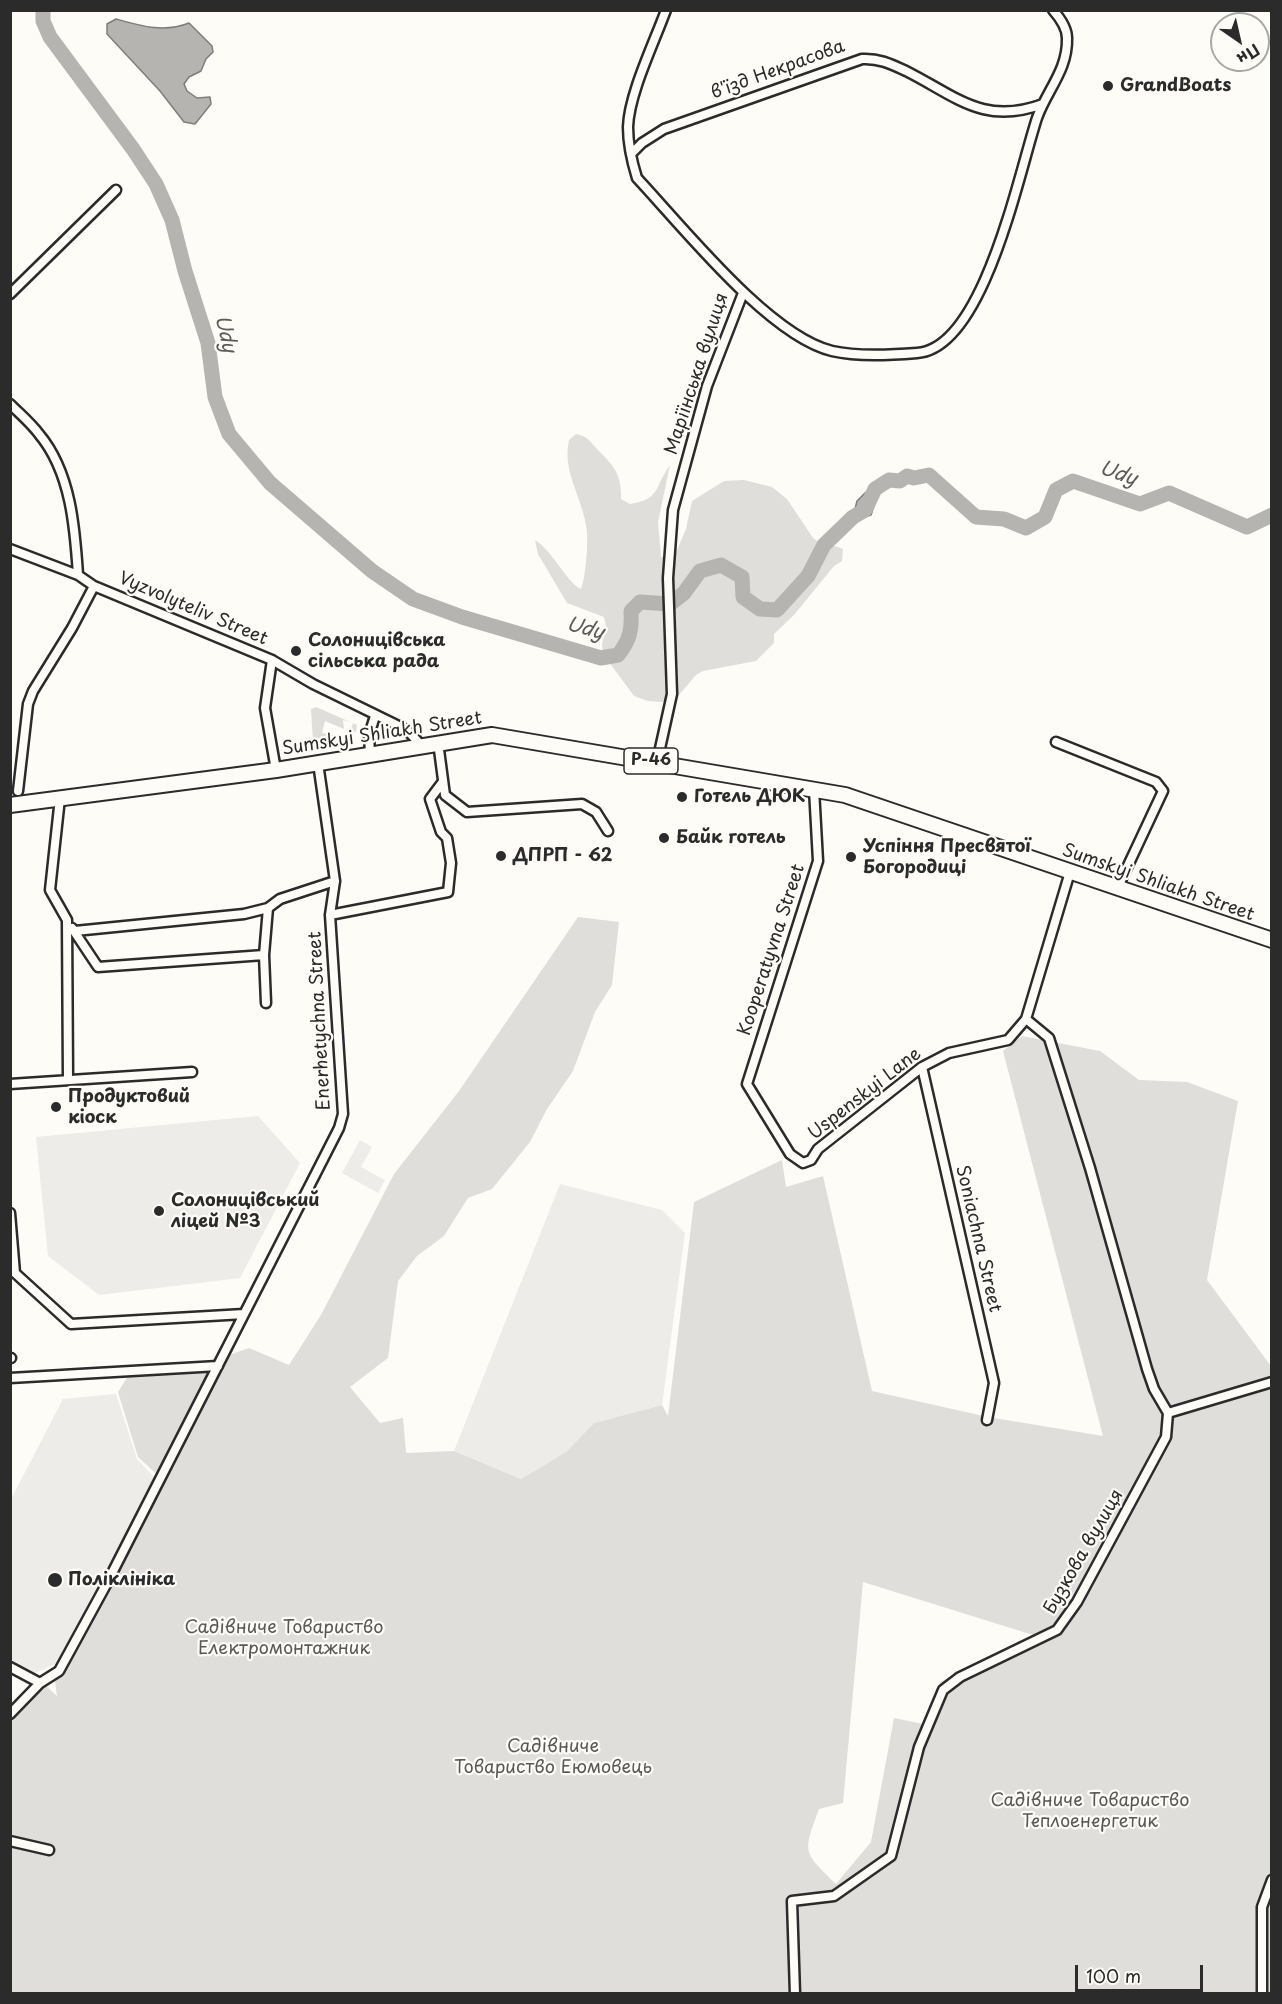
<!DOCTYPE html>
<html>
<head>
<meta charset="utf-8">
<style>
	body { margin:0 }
	#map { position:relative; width:1282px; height:2004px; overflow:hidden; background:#fdfcf7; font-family:"Playpen Sans",sans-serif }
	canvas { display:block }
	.frame { position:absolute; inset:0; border:12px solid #2b2b2b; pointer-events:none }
	.north { position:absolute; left:1210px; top:12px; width:60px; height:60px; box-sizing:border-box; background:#fdfcf7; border:2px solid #a9a8a5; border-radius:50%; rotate:146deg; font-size:16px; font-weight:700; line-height:24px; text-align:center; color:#2b2b2b }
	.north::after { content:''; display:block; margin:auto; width:21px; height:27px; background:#2b2b2b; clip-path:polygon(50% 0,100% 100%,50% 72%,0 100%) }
	.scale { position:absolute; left:1075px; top:1965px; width:128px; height:27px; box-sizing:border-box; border:3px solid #2b2b2b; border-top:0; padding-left:8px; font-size:18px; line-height:21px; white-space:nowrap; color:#2b2b2b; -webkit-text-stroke:4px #fdfcf7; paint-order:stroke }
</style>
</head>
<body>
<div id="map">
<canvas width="1282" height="2004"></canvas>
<div class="frame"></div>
<div class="north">Пн</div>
<div class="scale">100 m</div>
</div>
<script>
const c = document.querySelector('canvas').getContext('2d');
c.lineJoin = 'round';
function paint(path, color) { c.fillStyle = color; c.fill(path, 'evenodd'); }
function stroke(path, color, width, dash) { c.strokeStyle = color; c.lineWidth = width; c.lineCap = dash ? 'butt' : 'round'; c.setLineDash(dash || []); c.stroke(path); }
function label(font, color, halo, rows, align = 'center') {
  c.font = font + ' "Playpen Sans",sans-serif'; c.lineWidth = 4.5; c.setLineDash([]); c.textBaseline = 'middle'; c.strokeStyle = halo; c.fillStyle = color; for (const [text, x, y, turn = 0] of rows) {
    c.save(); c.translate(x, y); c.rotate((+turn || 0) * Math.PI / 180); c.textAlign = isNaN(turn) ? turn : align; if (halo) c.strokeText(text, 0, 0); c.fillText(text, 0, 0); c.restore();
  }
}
paint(new Path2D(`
	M258 1116 300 1163 240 1278 99 1295 48 1256 36 1137Z
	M360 1140 372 1147 361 1167 385 1180 378 1193 342 1173Z
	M560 1184 662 1210 685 1233 662 1405 594 1423 566 1452 521 1479 454 1451Z
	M116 1394 137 1459 155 1478 57 1663 33 1674 11 1662V1499L63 1399Z`), '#edece8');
paint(new Path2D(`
	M576 434C588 436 590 442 598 450 614 466 622 475 621 499L630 504C661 499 654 487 670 465L658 522 661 557 675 555 686 529 692 501 724 481 744 480 772 487 787 499 813 538C822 546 833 544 843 549L842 561 834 566 794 615 774 634V643L756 661 703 671 696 675 678 696 662 702 648 701 634 696 603 654 602 645 606 626 604 617 567 603 538 554 535 540C554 552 566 582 581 589 586 576 589 538 586 525 581 495 562 471 569 440Z
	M316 707 357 725 356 732 351 730 353 723 343 720 344 729 325 721 322 733 342 736 341 739 337 738 336 742 347 745 350 737 354 738 348 748 313 741 311 709Z
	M578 917 619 922 612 985 595 1012 573 1071 547 1109 530 1142 492 1189 468 1198 444 1236 417 1256 398 1281 388 1358 350 1387 380 1423 403 1418 406 1453 454 1451 521 1479 566 1452 594 1423 662 1405 668 1416 694 1202 782 1160 786 1187 823 1176 872 1391 988 1417 1103 1436 1003 1051 1022 1036 1100 1051 1139 1080 1187 1082 1238 1101 1207 1280 1271 1366V1993H11L10 1714 44 1684 57 1696 55 1682 164 1481 138 1457 118 1392 128 1376 192 1368 249 1348 289 1365 321 1315 394 1174 459 1091ZM863 1582 1033 1635 940 1682 928 1725 894 1718 871 1842 836 1884C802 1851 803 1853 819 1809L843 1803Z`), '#dfdeda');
const water = new Path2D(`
	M116 19C141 26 164 33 189 23L212 46 213 52 206 59 201 71 189 77 184 84 187 91 197 98 210 97 211 104 195 124 184 122 160 91 107 34V24Z
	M866 492 877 497 871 515 856 520 853 517 857 501Z`);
paint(water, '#b5b4b1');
stroke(water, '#7e7d7b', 1.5);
stroke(new Path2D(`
	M43 10V21L50 37 133 149 156 184 172 220 185 271 208 343 215 397 229 434 270 483 372 571 413 599 462 617 601 658 618 655C630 640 632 630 631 611L640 602 670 604 684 593 700 571 721 565 742 577 743 597 760 609 777 610 808 576 824 545 853 517 865 510 875 489 889 480 900 481 907 476 914 478 929 475 976 517 1004 519 1026 528 1045 517 1056 490 1073 481 1140 504 1169 493 1247 527 1272 515`), '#b5b4b1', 15);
const street = new Path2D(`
	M666 10C654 43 629 94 628 127 628 145 632 162 637 178 682 226 769 336 832 351 858 357 891 355 917 353 984 349 1019 172 1037 118 1047 90 1068 70 1067 38 1067 28 1060 18 1053 10
	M631 154 642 143 664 129 862 59C879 58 891 64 906 71 956 96 983 126 1043 104
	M10 294 116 190
	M10 404C20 414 31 423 39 434 71 472 75 528 78 575
	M10 549 78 575 94 586 272 660 313 684 407 730 421 745
	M272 660 265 708 276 770
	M438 742 445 795 467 812 582 804 596 812 608 831
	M1056 742 1156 782 1163 791 1117 889
	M370 754 369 735 375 716
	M657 762 672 694 668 578 673 510 707 386 743 293
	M814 789 818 861 747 1084 790 1154 803 1163 811 1160 818 1149 922 1067 949 1053 1008 1040 1026 1019 1070 872
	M18 791 28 704 33 691 72 628 94 586
	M60 798 50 890 67 920 68 1079
	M330 915 448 892 451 863 447 838 441 832 430 799 442 783
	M72 928 98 967 264 955
	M75 931 244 914 268 908 280 899 335 881
	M266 1003 264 955 268 908
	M922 1067 994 1383 987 1420
	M10 1084 192 1072
	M10 1213 15 1273 71 1324 244 1314
	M10 1358H11
	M10 1378 218 1366
	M1168 1413 1272 1382
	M10 1667 40 1683
	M10 1714 40 1683 59 1671 107 1583 339 1128 343 1114 330 915 335 881 318 763
	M10 1841 49 1850
	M795 1994 792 1901 834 1896 891 1856 919 1747 943 1690 960 1677 1057 1630 1077 1602 1166 1437 1168 1413 1154 1389 1147 1369 1090 1168 1049 1038 1026 1019
	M1262 1994V1907L1272 1880`);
const primary = new Path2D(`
	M10 805 276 770 492 735 845 795 1272 940`);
stroke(street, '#2b2b2b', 13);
stroke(primary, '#2b2b2b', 18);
stroke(street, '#fdfcf7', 8);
stroke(primary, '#fdfcf7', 14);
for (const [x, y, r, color] of [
	[1108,86,6,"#2b2b2b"],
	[296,651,6,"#2b2b2b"],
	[682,797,6,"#2b2b2b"],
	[664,838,6,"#2b2b2b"],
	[501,856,6,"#2b2b2b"],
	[851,857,6,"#2b2b2b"],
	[56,1107,6,"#2b2b2b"],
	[159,1211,6,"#2b2b2b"],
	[55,1580,8,"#2b2b2b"]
]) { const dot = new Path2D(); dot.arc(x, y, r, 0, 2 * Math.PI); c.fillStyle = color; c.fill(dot); stroke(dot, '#fdfcf7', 2); }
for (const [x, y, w] of [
	[651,761,54]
]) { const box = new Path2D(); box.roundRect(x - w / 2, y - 13, w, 26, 4.5); c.fillStyle = '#fdfcf7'; c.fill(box); stroke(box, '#2b2b2b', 1.5); }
label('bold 16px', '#2b2b2b', null, [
	["Р-46",651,761]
]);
label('18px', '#2b2b2b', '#fdfcf7', [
	["в'їзд Некрасова",778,70,-20],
	["Маріїнська вулиця",697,374,-72],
	["Vyzvolyteliv Street",193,609,23],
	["Sumskyi Shliakh Street",382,734,-9],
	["Sumskyi Shliakh Street",1158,883,19],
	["Kooperatyvna Street",772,950,-72],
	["Enerhetychna Street",320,1021,-93],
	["Uspenskyi Lane",865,1094,-38],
	["Soniachna Street",978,1239,77],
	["Бузкова вулиця",1084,1552,-60]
]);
label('bold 18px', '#2b2b2b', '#fdfcf7', [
	["GrandBoats",1120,86],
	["Солоницівська",308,641],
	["сільська рада",308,662],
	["Готель ДЮК",694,797],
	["Байк готель",676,838],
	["Успіння Пресвятої",863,847],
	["Богородиці",863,868],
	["ДПРП - 62",513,856],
	["Продуктовий",68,1097],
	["кіоск",68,1118],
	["Солоницівський",171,1201],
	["ліцей №3",171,1222],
	["Поліклініка",68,1580]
], 'left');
label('18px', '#585857', '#fdfcf7', [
	["Садівниче Товариство",284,1628],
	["Електромонтажник",284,1649],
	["Садівниче",553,1747],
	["Товариство Еюмовець",553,1768],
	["Садівниче Товариство",1090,1801],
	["Теплоенергетик",1090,1822]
]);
label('italic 20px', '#5b5b5a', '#fdfcf7', [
	["Udy",225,334,77],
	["Udy",1118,474,19],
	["Udy",585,629,15]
]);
</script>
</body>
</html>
